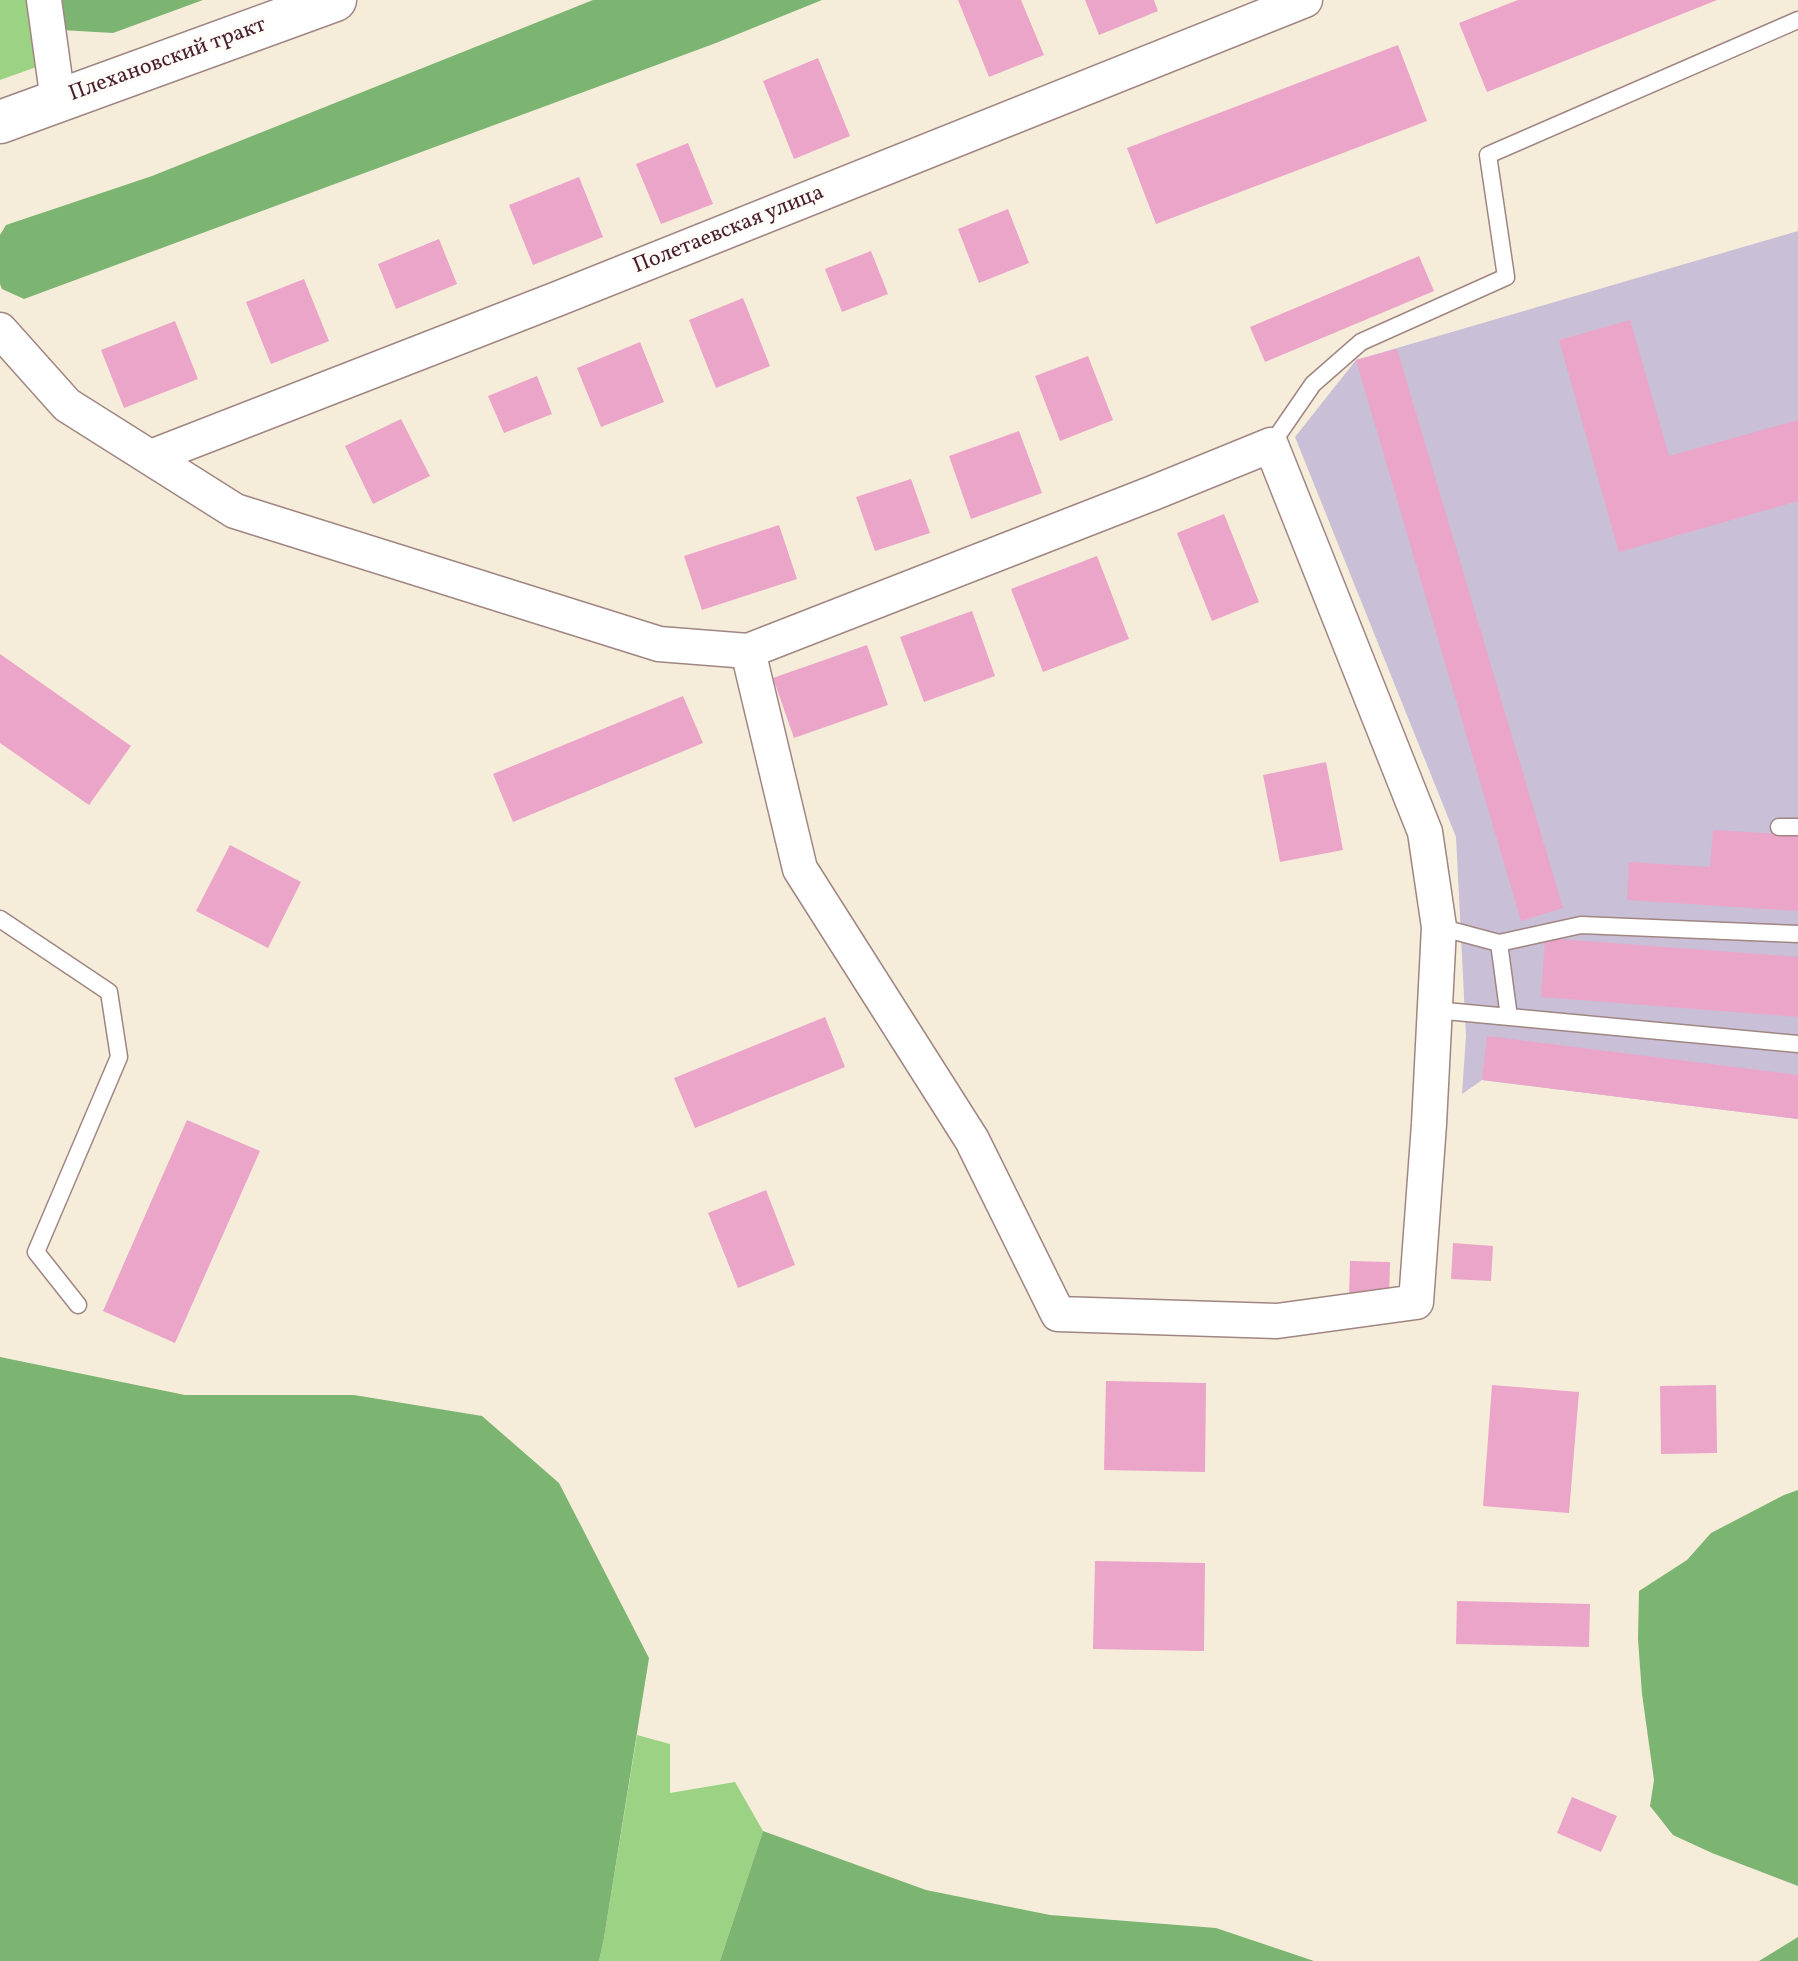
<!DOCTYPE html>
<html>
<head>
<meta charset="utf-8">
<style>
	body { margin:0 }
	canvas { display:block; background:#f6ecda }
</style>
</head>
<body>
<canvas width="1798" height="1961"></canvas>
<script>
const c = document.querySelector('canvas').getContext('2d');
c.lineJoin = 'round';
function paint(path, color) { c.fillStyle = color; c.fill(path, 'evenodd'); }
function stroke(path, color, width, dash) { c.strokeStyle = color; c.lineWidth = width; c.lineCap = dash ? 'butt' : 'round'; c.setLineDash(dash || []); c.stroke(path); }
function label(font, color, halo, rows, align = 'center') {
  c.font = font + ' Vollkorn,serif'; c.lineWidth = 7; c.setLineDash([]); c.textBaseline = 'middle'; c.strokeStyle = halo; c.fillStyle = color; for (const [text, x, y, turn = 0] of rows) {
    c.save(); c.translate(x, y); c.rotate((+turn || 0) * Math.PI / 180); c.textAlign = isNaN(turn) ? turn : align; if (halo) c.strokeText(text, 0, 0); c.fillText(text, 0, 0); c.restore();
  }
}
paint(new Path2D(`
	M1798 231V1119L1482 1080 1462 1094 1466 1036 1456 837 1295 437 1356 360Z`), '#c9bfd7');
paint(new Path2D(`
	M0 0H29L42 65 0 80Z
	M637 1735 670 1744V1793L735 1782 763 1831 720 1961H599L604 1938Z`), '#9bd284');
paint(new Path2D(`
	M55 0H203L113 33 61 30Z
	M593 0H822L716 43 24 299 2 289 0 284V235L6 225 152 176Z
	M0 1357 185 1395H354L482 1416 559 1483 649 1658 604 1938 599 1961H0Z
	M1798 1490V1886L1712 1853 1673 1835 1650 1806 1654 1780 1642 1694 1638 1639 1639 1591 1687 1560 1711 1533 1784 1495Z
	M763 1831 926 1890 1050 1915 1216 1928 1314 1961H720Z
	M1798 1937V1961H1759Z`), '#7cb472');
paint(new Path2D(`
	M958 0H1021L1044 55 989 77Z
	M1085 0H1154L1158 11 1099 35Z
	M1518 0H1717L1487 92 1459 23Z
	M1398 45 1427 121 1156 224 1127 148Z
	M818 58 850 136 794 159 763 81Z
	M688 143 713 204 661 224 636 164Z
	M579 177 603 237 533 265 509 205Z
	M1008 209 1029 263 979 283 958 229Z
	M439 239 457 284 396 309 378 264Z
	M871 251 888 294 842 312 825 269Z
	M1419 256 1434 291 1265 362 1250 327Z
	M304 279 329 341 271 364 246 302Z
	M743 298 770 366 716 388 689 320Z
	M1630 320 1669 456 1798 420V501L1619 552 1559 340Z
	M175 321 198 379 124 408 101 350Z
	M640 342 664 402 601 427 577 368Z
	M1397 349 1563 908 1521 921 1356 360Z
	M1088 356 1113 420 1060 441 1035 376Z
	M537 376 552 414 504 433 488 396Z
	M401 419 430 476 373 504 345 446Z
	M1019 431 1042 493 971 519 949 456Z
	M911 479 930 533 875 551 856 497Z
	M1224 514 1259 602 1212 621 1177 533Z
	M779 525 797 579 702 610 684 556Z
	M1097 556 1129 639 1043 672 1011 589Z
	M972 611 995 676 924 702 900 637Z
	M867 645 888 705 794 738 773 678Z
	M0 654 131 746 89 805 0 743Z
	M683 696 703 743 513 822 493 774Z
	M1326 762 1343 850 1280 862 1263 775Z
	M1713 830 1798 835V911L1627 900 1629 862 1710 867Z
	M230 845 301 882 268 948 196 911Z
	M1545 938 1798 957V1017L1541 997Z
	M825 1017 845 1067 695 1128 674 1078Z
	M1487 1036 1798 1075V1119L1482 1080Z
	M187 1120 260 1151 175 1343 103 1311Z
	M766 1190 795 1265 738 1288 708 1213Z
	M1453 1243 1493 1246 1491 1281 1451 1279Z
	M1350 1261 1390 1262 1389 1300 1349 1299Z
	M1106 1381 1206 1383 1205 1472 1104 1470Z
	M1492 1385 1579 1392 1569 1513 1483 1506Z
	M1716 1385 1717 1453 1661 1454 1660 1386Z
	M1095 1561 1205 1563 1204 1651 1093 1649Z
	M1457 1601 1590 1604 1589 1647 1456 1644Z
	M1572 1797 1617 1816 1601 1852 1557 1833Z`), '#eba5c9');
const service = new Path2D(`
	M1271 445 1313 384 1361 342 1506 277 1488 155 1798 20
	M1779 827H1798
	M0 919 109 992 119 1057 36 1252 78 1305
	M1439 927 1499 943 1581 925 1798 934
	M1499 943 1509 1017
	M1435 1010 1798 1044`);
const minor = new Path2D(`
	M44 0 58 101
	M0 330 67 405 235 511 659 644 748 651 1153 493 1271 445 1425 832 1439 927 1429 1124 1416 1302 1277 1321 1058 1314 972 1140 800 869 748 651
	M151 457 557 299 1305 0`);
const tertiary = new Path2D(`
	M0 122 335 0`);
stroke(service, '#a08682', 19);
stroke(minor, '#a08682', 37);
stroke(tertiary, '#a08682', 45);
stroke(service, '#fff', 16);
stroke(minor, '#fff', 34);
stroke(tertiary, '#fff', 42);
label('22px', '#4a1f2b', '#fdfcf7', [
	["Плехановский тракт",168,61,-20],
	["Полетаевская улица",729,231,-22]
]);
</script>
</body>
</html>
